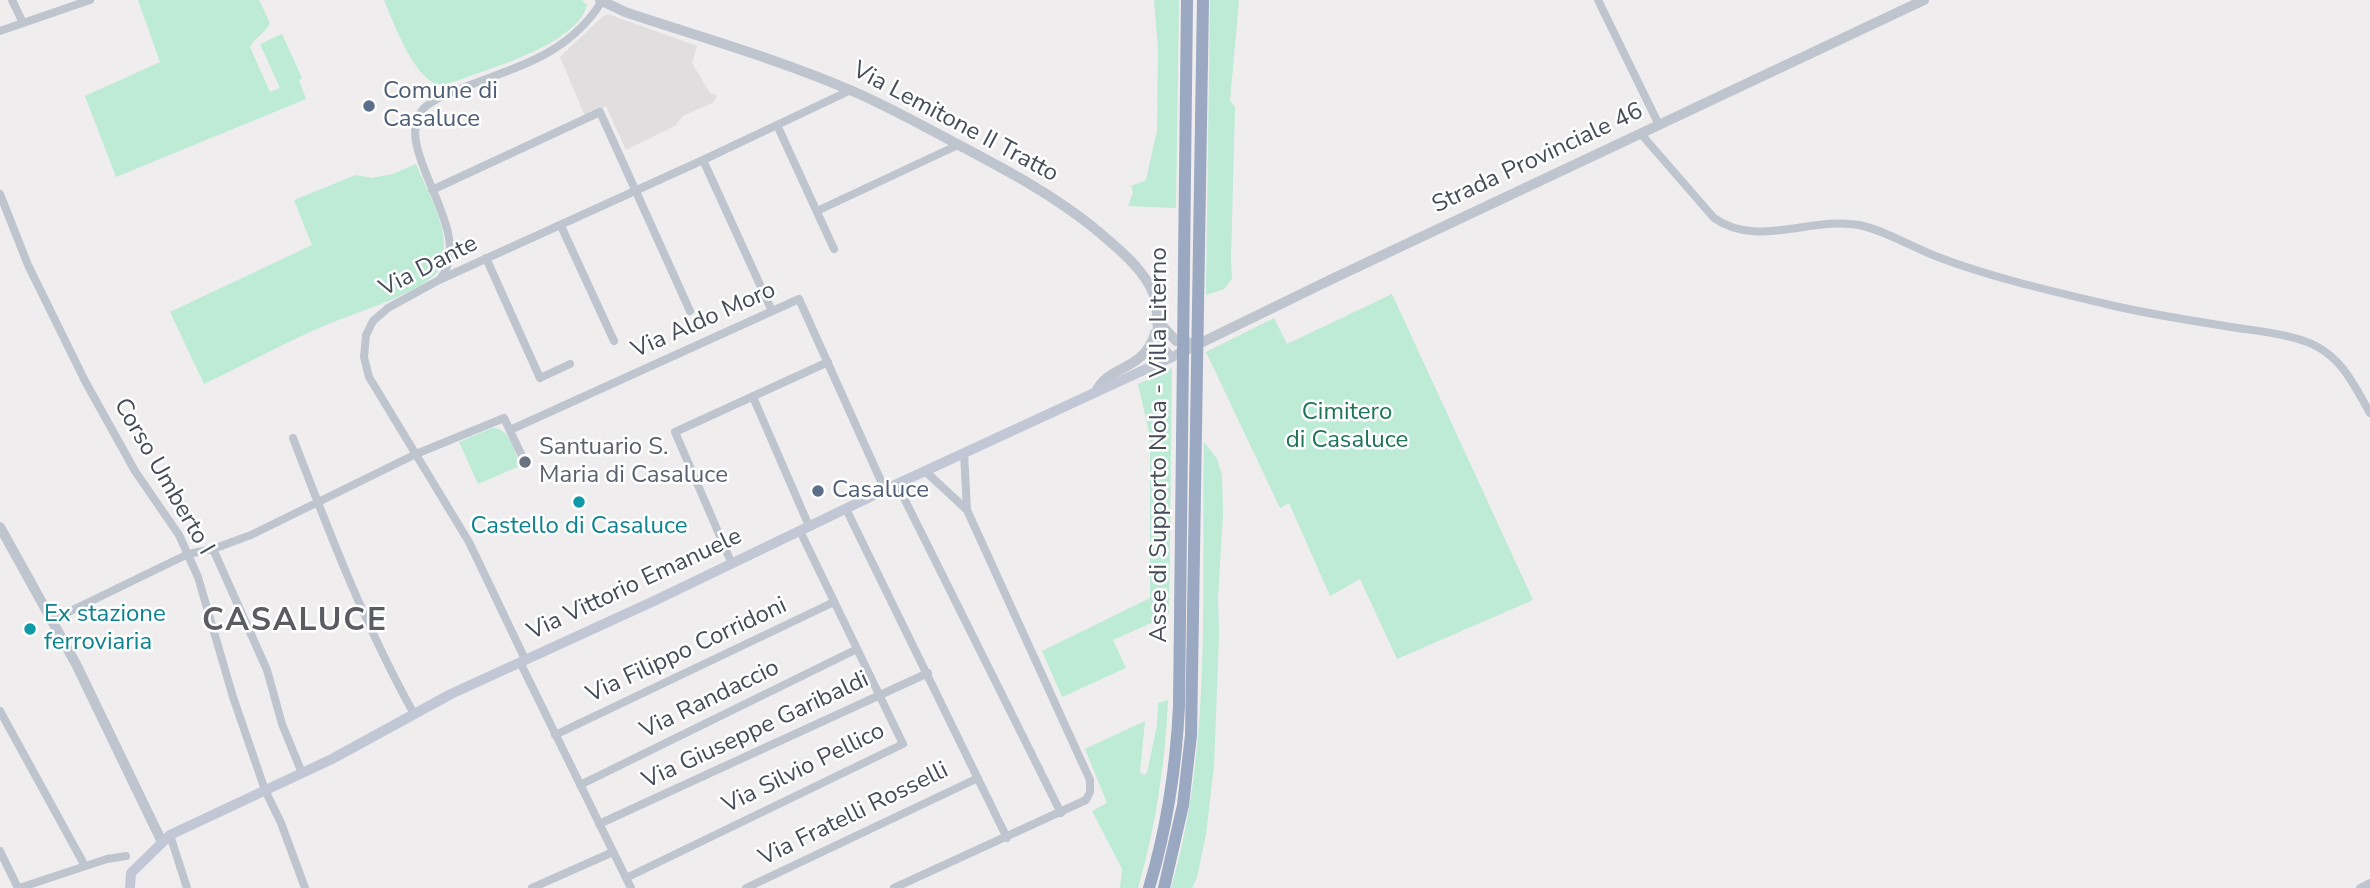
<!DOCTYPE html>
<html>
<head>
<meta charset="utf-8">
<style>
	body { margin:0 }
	canvas { display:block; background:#efeded }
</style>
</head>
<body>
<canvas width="2370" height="888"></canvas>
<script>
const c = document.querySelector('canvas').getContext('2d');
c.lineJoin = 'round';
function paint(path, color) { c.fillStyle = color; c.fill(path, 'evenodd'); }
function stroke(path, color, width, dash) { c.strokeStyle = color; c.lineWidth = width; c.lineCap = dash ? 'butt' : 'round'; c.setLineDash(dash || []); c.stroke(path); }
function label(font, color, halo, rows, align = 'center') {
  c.font = font + ' "Nunito Sans",sans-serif'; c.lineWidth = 5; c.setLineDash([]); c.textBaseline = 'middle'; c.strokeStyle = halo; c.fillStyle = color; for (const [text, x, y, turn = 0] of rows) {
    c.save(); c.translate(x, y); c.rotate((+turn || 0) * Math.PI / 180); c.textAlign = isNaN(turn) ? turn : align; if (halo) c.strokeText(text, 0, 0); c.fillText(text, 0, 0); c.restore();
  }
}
paint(new Path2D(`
	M608 14 697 46 692 63 710 93 717 95 714 102 683 116 675 126 626 150 606 106 585 116 560 57 602 17Z`), '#e0dede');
paint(new Path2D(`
	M138 0H259L270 23C265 34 256 36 250 47L270 92 280 88 260 44 282 34 302 78 299 80 306 99 116 177 85 96 160 62Z
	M384 0H582L587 5C577 46 482 70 446 85 417 89 394 23 384 0Z
	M1154 0H1179L1176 208 1128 206 1133 192 1131 186 1146 180 1157 130 1158 48Z
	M1210 0H1239L1230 101 1235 107 1231 259 1232 279 1224 289 1206 295Z
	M416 164C428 193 453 234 441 266 431 291 350 314 324 326 284 343 244 365 204 384L170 312 312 245 294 200 356 175 372 178 393 174Z
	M1392 294 1533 600 1397 659 1360 579 1330 596 1289 503 1280 508 1206 352 1274 318 1287 344Z
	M1172 368 1169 613 1160 614V619L1113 640 1126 668 1062 697 1042 651 1150 598V437L1138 384Z
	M492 428C511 428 514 451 520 466L478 484 459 442Z
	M1204 442 1217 459 1222 475 1223 514 1218 598 1219 635 1214 766 1206 834 1197 878 1192 888H1171C1213 749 1201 586 1204 442Z
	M1168 700C1165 764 1156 826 1138 888H1120L1122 869 1092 811 1107 803 1085 749 1145 721 1140 772 1144 775 1147 773 1157 725 1158 703Z`), '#bdebd6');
stroke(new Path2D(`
	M12 0 23 23
	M1598 0 1659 125
	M0 31 90 0
	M777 125 834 249
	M1641 134 1714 218C1758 249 1811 216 1859 225 1887 231 1911 247 1938 257 1990 277 2051 291 2106 304 2147 314 2189 320 2231 327 2256 331 2292 334 2314 345 2343 359 2355 387 2370 413
	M703 160 772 311
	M432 190 600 112 690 311
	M0 194 28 265 85 381 135 471 179 535 198 577 233 697 265 790 281 823 305 888
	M817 211 958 145
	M561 226 614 341
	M486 258 540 378 570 364
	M440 279C479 232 389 149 423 109 428 104 435 100 441 97 501 69 564 63 602 1
	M753 397 809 526
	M510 430 799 299 885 490
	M293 438C329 532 365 626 414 714
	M964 453 967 510
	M897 484 1061 813
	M846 509 1007 838
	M213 549 267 670 282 724 302 773
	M732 564 675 432 828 362
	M52 620 188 554 213 549 251 535 416 454 504 418 522 456
	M525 659 469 542 369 377 364 357 366 335 373 321 388 308 439 280 703 160 851 90
	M520 662 631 888
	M0 711 85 866
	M555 735 834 602
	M580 785 857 649
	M599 824 928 673
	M170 835 187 888
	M0 851 18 888
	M626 878 903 744 800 531
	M19 888 107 859 126 856
	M532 888 613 852
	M746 888 978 778
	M894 888 1086 800 1090 792V780L967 510 925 471
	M2360 888 2370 883`), '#bec5ce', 8);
stroke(new Path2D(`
	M600 0 625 12C700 37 778 59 850 90 888 106 923 126 959 145 1006 170 1052 194 1094 228 1115 246 1144 268 1154 295 1161 315 1151 345 1172 357
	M1159 322 1176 341 1188 342
	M1178 354 1332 279 1924 0
	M1096 392C1108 364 1144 372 1155 333
	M0 527 76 664 162 842`), '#bec5ce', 10);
stroke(new Path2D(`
	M130 888 131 873 170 835 332 759 451 694 654 601 897 484 1172 357`), '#c1c7d5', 10);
stroke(new Path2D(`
	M1149 888C1167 828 1176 769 1179 706L1187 0
	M1164 888 1183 805 1191 735 1203 0`), '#9aa8c2', 12);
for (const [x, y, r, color] of [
	[369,106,7,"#5c6f8a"],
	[525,462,7,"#6b7280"],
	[818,491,7,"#5c6f8a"],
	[579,502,7,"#0f9aa8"],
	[30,629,7,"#0f9aa8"]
]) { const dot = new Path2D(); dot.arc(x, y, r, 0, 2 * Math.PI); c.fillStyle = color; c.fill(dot); stroke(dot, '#fff', 2.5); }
label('24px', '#4e5e75', '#fff', [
	["Comune di",383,92],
	["Casaluce",383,120],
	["Casaluce",832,491]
], 'left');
label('24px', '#464d59', '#fff', [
	["Via Lemitone II Tratto",955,123,28],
	["Strada Provinciale 46",1538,159,-25],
	["Via Dante",429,267,-27],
	["Via Aldo Moro",704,321,-24],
	["Asse di Supporto Nola - Villa Literno",1160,445,-90],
	["Corso Umberto I",163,477,60],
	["Via Vittorio Emanuele",635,585,-25],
	["Via Filippo Corridoni",687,651,-25],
	["Via Randaccio",710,700,-26],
	["Via Giuseppe Garibaldi",756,731,-25],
	["Via Silvio Pellico",804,769,-26],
	["Via Fratelli Rosselli",854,815,-26]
]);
label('24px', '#1d7556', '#fff', [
	["Cimitero",1347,413],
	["di Casaluce",1347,441]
]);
label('24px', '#5b616d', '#fff', [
	["Santuario S.",539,448],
	["Maria di Casaluce",539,476]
], 'left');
label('24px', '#0d838f', '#fff', [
	["Castello di Casaluce",579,527],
	["Ex stazione",44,615,"left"],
	["ferroviaria",44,643,"left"]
]);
c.letterSpacing = '2px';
label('bold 32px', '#5a5c61', '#fff', [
	["CASALUCE",295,622]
]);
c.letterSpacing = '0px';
</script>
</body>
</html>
